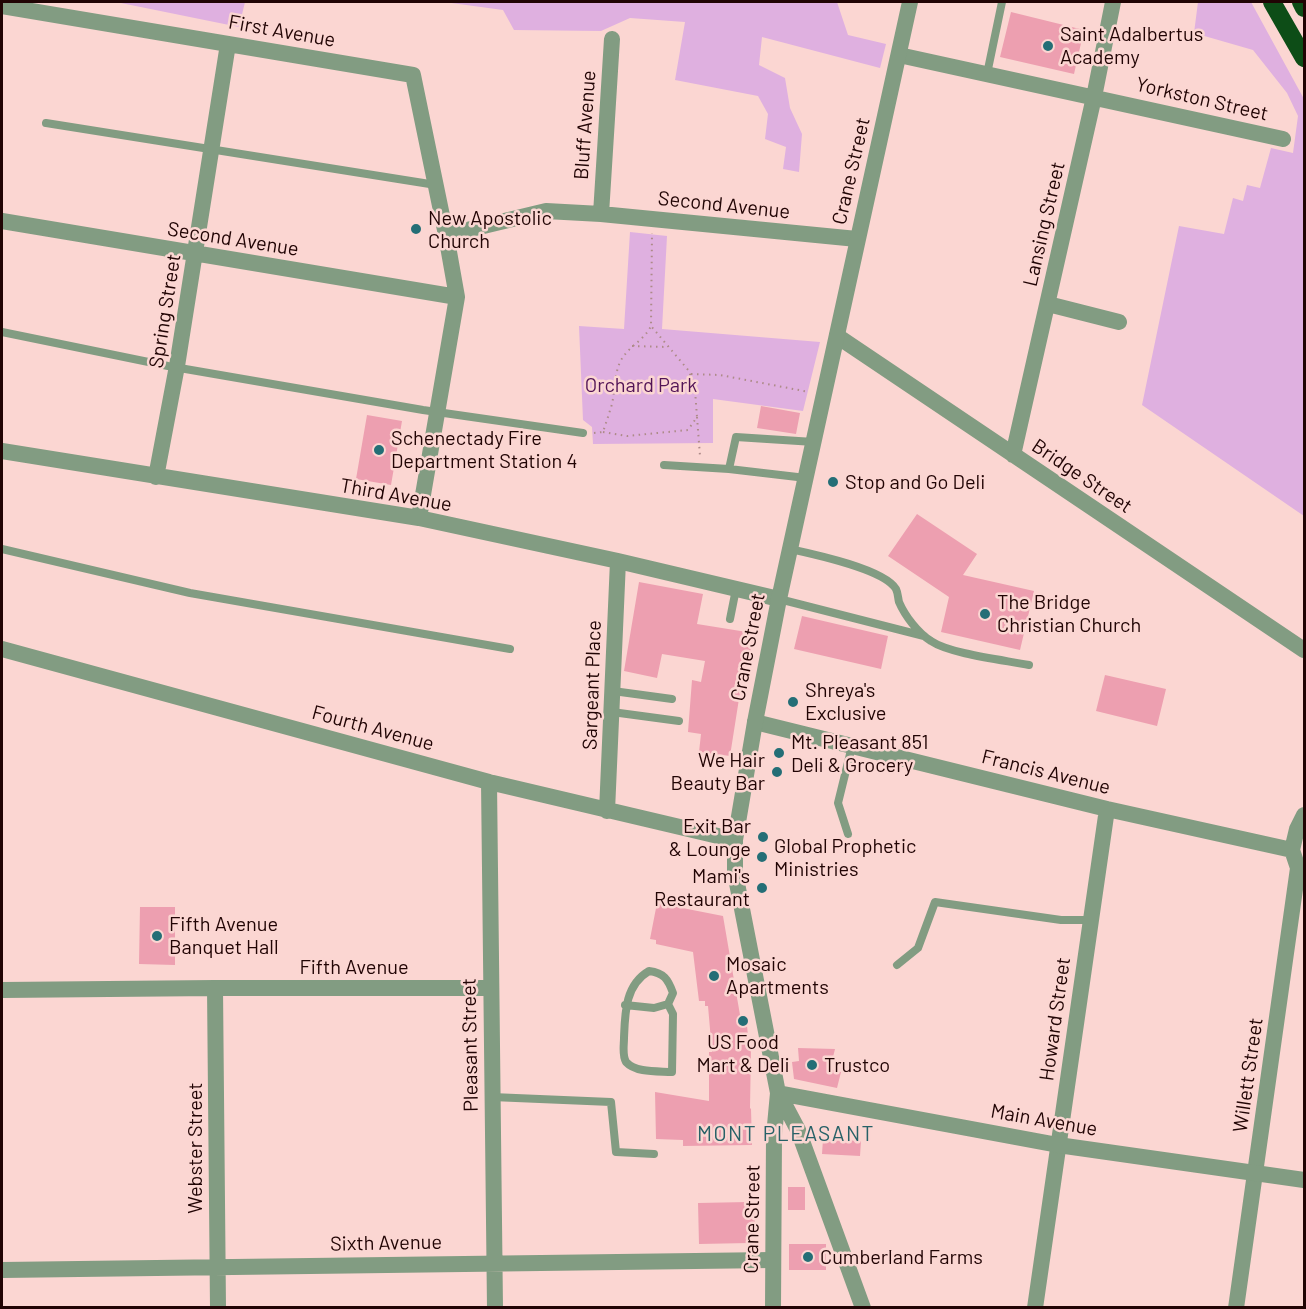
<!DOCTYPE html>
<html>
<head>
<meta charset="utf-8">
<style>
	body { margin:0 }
	#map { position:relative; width:1306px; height:1309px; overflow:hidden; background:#fbd6d2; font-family:Barlow,sans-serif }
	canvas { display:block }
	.frame { position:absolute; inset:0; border:3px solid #210404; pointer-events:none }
</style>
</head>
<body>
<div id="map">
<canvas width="1306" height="1309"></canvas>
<div class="frame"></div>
</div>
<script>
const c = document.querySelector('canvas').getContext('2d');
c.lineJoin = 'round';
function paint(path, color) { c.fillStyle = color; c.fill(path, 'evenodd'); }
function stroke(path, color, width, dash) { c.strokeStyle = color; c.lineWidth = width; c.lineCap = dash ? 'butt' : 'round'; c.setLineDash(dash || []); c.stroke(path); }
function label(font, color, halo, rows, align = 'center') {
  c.font = font + ' Barlow,sans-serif'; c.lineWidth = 5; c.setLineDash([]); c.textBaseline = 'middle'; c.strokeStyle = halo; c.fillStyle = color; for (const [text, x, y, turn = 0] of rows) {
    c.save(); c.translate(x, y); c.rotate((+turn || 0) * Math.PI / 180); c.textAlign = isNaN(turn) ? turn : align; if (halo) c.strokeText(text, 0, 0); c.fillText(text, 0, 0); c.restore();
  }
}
paint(new Path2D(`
	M116 2H245L239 27Z
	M444 2H837L848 35 886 44 880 68 762 37 759 65 785 78 790 108 802 134 799 172 783 169 786 147 765 139 768 114 758 96 675 80 685 22 630 18 601 31 514 30 503 10Z
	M1198 2H1251L1304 99V516L1142 405 1179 226 1224 234 1233 198 1243 201 1247 185 1260 188 1271 148 1293 153 1298 116 1287 93 1253 50 1194 33Z
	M630 232 667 236 662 329 820 342 803 411 713 399V443L593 444 592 427 583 420 579 326 624 329Z`), '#dfb0e0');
paint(new Path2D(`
	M1011 12 1084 30 1074 74 1000 57Z
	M761 406 800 413 796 434 757 428Z
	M367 415 402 421 391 485 356 479Z
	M917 514 977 554 963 575 1034 591 1020 650 941 632 949 597 888 556Z
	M639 582 703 594 697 624 753 633 748 667H744L730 756 699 752 701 734 688 732 692 680 701 682 705 661 662 654 657 678 624 671Z
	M802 616 888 636 881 669 794 649Z
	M1105 675 1166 689 1157 726 1096 711Z
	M657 903 723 916 740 1015H746L749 1047H751L750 1108 751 1109 752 1145 683 1146V1140L656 1139 655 1092 709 1101V1052H712L708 1006H705V1001H699L693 952 656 944V940L650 939Z
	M140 907H175V965L139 964Z
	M798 1048 835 1049 830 1069 841 1072 837 1088 794 1079 792 1062 799 1061Z
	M823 1139 861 1141 860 1156 822 1154Z
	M788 1187H805V1210H788Z
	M748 1202V1214H755V1231L749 1232V1243L699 1244 698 1203Z
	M789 1244H826V1270H789Z`), '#ed9fb0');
stroke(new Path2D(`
	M632 346 667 347
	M691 374 720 375 809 392
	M697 417 700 456
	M603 432 627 436 688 430 697 417 695 390 689 371 651 326
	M594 433 603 432C606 423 609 414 612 404 615 390 614 376 620 362 629 345 643 342 651 326L652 233`), '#ad8b88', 2, [1.5, 4.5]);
stroke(new Path2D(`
	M987 74 1002 2
	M46 123 436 185
	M2 332 168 366 423 410 583 433
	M664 465 729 469
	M806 478 729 469 736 437 814 442
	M2 549 190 593 510 649
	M790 549C813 554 884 569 896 589 898 593 898 598 899 602 905 616 918 633 931 641 950 654 1004 660 1029 665
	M779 599 924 636
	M730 619 736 589
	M613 691 672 699
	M612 712 679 721
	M848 834 838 803 852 746
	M897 965 918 948 935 902 1061 920H1091
	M625 1005 654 1008 668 1004 673 993C668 979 664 973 649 971 625 985 625 1013 624 1038 624 1046 622 1055 626 1062 636 1073 658 1071 672 1072L673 1014 668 1004
	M492 1097 611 1102 616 1152 654 1154`), '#829c82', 8);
stroke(new Path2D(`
	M2 6 413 75 446 235 457 297 419 518
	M899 55 1283 139
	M601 214 612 39
	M2 221 457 297
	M446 235 546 211 601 214 857 239
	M1048 304 1119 322
	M837 336 1304 650
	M2 451 419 518 618 561 779 599
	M1013 455 1094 97 1113 2
	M156 477 177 366 228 44
	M2 649 489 782 735 840
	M755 722 1107 809 1292 850 1297 829 1304 815
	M489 782 495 1308
	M607 811 618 561
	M215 988 218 1308
	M2 990 215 988H490
	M2 1270 772 1260
	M1035 1308 1107 809
	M1236 1308 1298 868 1292 850`), '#829c82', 16);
stroke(new Path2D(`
	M778 1093 1058 1145 1304 1180
	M779 1094 798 1130 863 1308
	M773 1308 774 1136 778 1093 735 873V840L755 722 779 599 910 2`), '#829c82', 16);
stroke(new Path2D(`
	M1272 2 1304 58
	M1301 2 1304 8`), '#0d4d17', 18);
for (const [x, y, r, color] of [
	[1048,46,6,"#246e76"],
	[416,229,6,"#246e76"],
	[379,450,6,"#246e76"],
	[833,482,6,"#246e76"],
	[985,614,6,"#246e76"],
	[793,702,6,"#246e76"],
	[779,753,6,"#246e76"],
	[777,772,6,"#246e76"],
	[763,837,6,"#246e76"],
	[762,857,6,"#246e76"],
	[762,888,6,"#246e76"],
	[157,936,6,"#246e76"],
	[714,976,6,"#246e76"],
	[743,1021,6,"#246e76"],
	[812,1065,6,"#246e76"],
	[808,1257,6,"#246e76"]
]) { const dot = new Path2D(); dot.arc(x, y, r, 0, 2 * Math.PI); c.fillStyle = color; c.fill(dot); stroke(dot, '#fbd6d2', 2); }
label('20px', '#210404', '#fbd6d2', [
	["First Avenue",282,31,10],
	["Yorkston Street",1202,99,13],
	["Bluff Avenue",585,125,-86],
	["Crane Street",851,171,-77],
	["Second Avenue",724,205,6],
	["Lansing Street",1044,224,-77],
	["Second Avenue",233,239,9],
	["Spring Street",165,311,-81],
	["Bridge Street",1082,476,34],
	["Third Avenue",396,495,10],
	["Crane Street",748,647,-79],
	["Sargeant Place",592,685,-88],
	["Fourth Avenue",373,728,15],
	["Francis Avenue",1046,772,14],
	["Fifth Avenue",354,967],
	["Howard Street",1055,1019,-82],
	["Pleasant Street",470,1045,-91],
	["Willett Street",1248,1075,-82],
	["Main Avenue",1044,1120,10],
	["Webster Street",195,1148,-90],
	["Crane Street",752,1219,-89],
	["Sixth Avenue",386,1243,-1]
]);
label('20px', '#210404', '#fbd6d2', [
	["Saint Adalbertus",1060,34],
	["Academy",1060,57],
	["New Apostolic",428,218],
	["Church",428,241],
	["Schenectady Fire",391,438],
	["Department Station 4",391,461],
	["Stop and Go Deli",845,482],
	["The Bridge",997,602],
	["Christian Church",997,625],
	["Shreya's",805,690],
	["Exclusive",805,713],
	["Mt. Pleasant 851",791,742],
	["Deli & Grocery",791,765],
	["We Hair",765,760,"right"],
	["Beauty Bar",765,783,"right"],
	["Exit Bar",751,826,"right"],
	["& Lounge",751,849,"right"],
	["Global Prophetic",774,846],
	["Ministries",774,869],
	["Mami's",750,876,"right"],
	["Restaurant",750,899,"right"],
	["Fifth Avenue",169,924],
	["Banquet Hall",169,947],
	["Mosaic",726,964],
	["Apartments",726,987],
	["US Food",743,1042,"center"],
	["Mart & Deli",743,1065,"center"],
	["Trustco",824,1065],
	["Cumberland Farms",820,1257]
], 'left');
label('20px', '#521356', '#fbd6d2', [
	["Orchard Park",641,385]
]);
c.letterSpacing = '1.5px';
label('21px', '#276167', '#fbd6d2', [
	["MONT PLEASANT",786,1134]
]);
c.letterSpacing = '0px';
</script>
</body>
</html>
